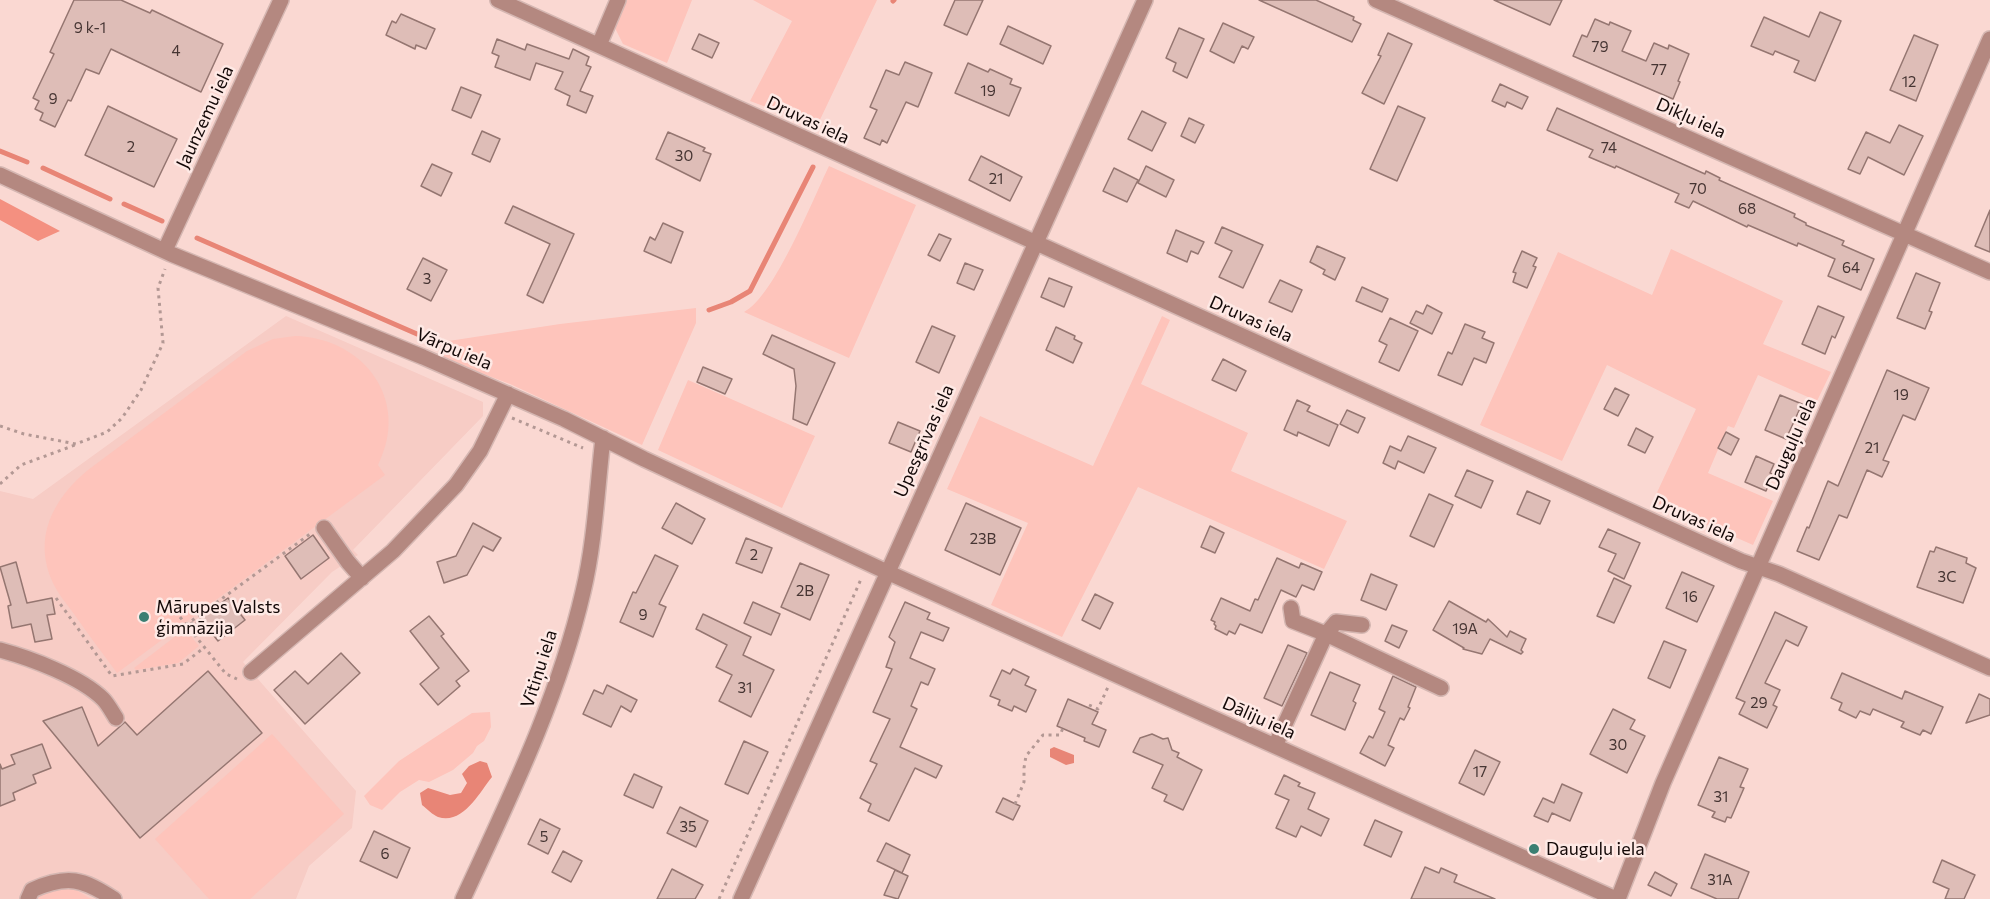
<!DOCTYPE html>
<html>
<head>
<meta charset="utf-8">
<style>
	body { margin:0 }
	canvas { display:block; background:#fad8d2 }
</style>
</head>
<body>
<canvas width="1990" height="899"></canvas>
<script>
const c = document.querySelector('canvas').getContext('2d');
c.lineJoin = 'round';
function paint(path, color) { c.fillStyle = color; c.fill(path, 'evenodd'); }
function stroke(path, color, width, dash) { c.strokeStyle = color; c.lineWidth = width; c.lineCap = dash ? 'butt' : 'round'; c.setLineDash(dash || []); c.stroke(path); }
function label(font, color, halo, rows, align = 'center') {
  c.font = font + ' Commissioner,sans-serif'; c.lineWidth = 5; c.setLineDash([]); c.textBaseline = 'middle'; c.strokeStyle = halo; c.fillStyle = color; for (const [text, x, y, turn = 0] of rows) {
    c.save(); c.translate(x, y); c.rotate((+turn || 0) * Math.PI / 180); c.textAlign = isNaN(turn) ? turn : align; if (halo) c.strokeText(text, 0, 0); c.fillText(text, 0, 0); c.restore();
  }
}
paint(new Path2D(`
	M286 316 483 402V416L353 550 358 555 332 572 243 662 356 791 352 828 309 866 296 899H0V491L33 499Z`), '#f7ccc5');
paint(new Path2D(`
	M625 0H692L667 63 623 44 614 26Z
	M753 0H877L817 126 750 101 792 21Z
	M829 166 916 205 849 358 744 312C774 297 813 199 829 166Z
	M1671 249 1783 301 1763 344 1831 372 1817 401 1758 375 1734 428 1728 426 1708 473 1773 501 1753 545 1653 501 1696 409 1607 365 1562 461 1480 425 1558 252 1652 295Z
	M696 308V323L642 445 510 384 441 358 442 342 560 324Z
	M1162 316 1170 320 1141 384 1248 433 1231 471 1347 521 1324 569 1138 487 1062 637 991 605 1028 523 947 489 980 416 1093 466Z
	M295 336C364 338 411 400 378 465L385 475 117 673C103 654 88 634 74 614 67 604 58 594 53 583 32 538 53 499 88 470L247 351 273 339Z
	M688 380 815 436 782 508 658 450Z
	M185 629 199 646 178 663 136 670 134 668Z
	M490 712 491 727 484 741 477 746 473 753 453 770 429 782 419 780 400 792 382 810 370 805 364 796 399 761 472 713Z
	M272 734 344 814 250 899H209L155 839Z
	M820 739 822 740 754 892 752 891Z
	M63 887 76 890 91 899H37C43 890 53 889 63 887Z`), '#fec4bb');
paint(new Path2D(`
	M0 199 60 231 38 241 0 220Z`), '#f49080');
paint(new Path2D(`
	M1054 747 1074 755V763L1066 765 1050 757V749Z
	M480 761 487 763 492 777C479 793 463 825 438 817 433 815 427 809 422 805L420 793 428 788 450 795 461 793 467 783 462 774 469 766Z`), '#e88576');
stroke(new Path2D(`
	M893 1 894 0
	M0 151 27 162
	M43 168 110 199
	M124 204 162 221
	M197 238 417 334
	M709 310 731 302 750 291 813 167`), '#e88576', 5);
const building = new Path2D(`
	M74 0H121L150 13 152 10 223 44 201 92 111 49 99 74 86 69 71 101 68 100 55 127 40 120 43 113 35 109 39 101 33 98 54 54 50 52Z
	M955 0H983L967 35 944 25Z
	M1259 0H1316L1354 17 1353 20 1361 24 1352 42Z
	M1494 0H1562L1550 25Z
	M1820 12 1841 21 1815 81 1794 72 1799 61 1775 51 1773 55 1751 46 1764 17 1809 37Z
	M401 14 435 29 426 49 416 45 415 49 386 35 392 21 396 23Z
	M1595 19 1609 25 1610 22 1631 31 1622 51 1646 61 1654 43 1668 49 1669 45 1689 54 1678 81 1680 82 1673 99 1573 56 1582 35 1587 37Z
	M1223 23 1254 37 1248 49 1242 46 1234 63 1210 51Z
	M1008 26 1051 46 1043 64 1000 44Z
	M1179 28 1204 39 1187 78 1173 71 1176 63 1166 58Z
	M1388 33 1412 44 1384 104 1362 93 1381 56 1378 55Z
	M699 34 719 43 712 58 692 49Z
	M1914 35 1938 45 1916 101 1890 90Z
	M497 39 525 50 527 44 569 59 573 49 589 57 586 65 591 67 580 91 593 96 586 113 567 105 570 96 555 89 563 72 536 63 530 80 495 67 499 56 492 53Z
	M905 62 932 73 918 107 906 102 887 143 882 140 880 145 864 138 877 110 870 107 886 70 899 75Z
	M968 63 988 72 990 69 1012 79 1010 84 1021 88 1009 116 955 93Z
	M1500 84 1528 97 1522 109 1507 102 1505 107 1492 101Z
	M461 87 481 95 471 118 452 110Z
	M108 106 177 139 154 187 85 155Z
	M1398 106 1425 118 1397 181 1370 169Z
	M1557 108 1705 174 1706 171 1720 178 1719 180 1795 214 1794 217 1806 223V225L1844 241 1842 245 1874 259 1861 290 1828 276 1835 259 1798 243 1797 246 1748 225 1747 227 1693 201 1689 208 1675 202 1679 194 1616 166 1615 168 1589 157 1593 150 1547 130Z
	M1142 111 1166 123 1152 151 1128 139Z
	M1189 118 1204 125 1195 143 1181 136Z
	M1899 125 1923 136 1904 175 1868 157 1860 174 1848 169 1866 132 1890 143Z
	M482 131 500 139 490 162 472 154Z
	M668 132 705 148 703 151 711 154 700 181 656 159Z
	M981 156 1022 177 1010 201 969 180Z
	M432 164 452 173 441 196 421 186Z
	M1146 166 1174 180 1166 197 1138 183Z
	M1114 168 1138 180 1127 202 1103 191Z
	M513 206 574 234 543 303 527 295 550 244 505 223Z
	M1990 210V252L1975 246Z
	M663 223 683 232 671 263 644 251 650 237 655 240Z
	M1222 227 1263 245 1243 288 1219 277 1232 251 1215 243Z
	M1176 230 1204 242 1198 254 1191 251 1187 262 1167 253Z
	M939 234 951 239 940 261 928 255Z
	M1317 246 1345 258 1335 280 1323 274 1325 270 1310 262Z
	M1522 251 1537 258 1533 266 1536 267 1527 288 1513 282 1516 273 1513 272Z
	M423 258 447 270 431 301 407 289Z
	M965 263 983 270 974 290 957 283Z
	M1916 273 1940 283 1929 311 1932 312 1925 329 1897 318Z
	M1049 278 1072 287 1064 307 1041 297Z
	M1280 280 1302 290 1292 312 1269 302Z
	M1362 287 1388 299 1382 312 1356 301Z
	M1427 305 1442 313 1432 334 1410 323 1416 311 1423 314Z
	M1818 306 1844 317 1835 338 1832 336 1825 354 1802 344Z
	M1390 318 1418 331 1399 371 1379 362 1387 345 1379 341Z
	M1465 324 1485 332 1482 338 1494 343 1486 363 1474 358 1462 385 1438 375 1448 352 1452 354Z
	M932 326 955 336 939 373 916 362Z
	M1056 327 1075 336 1074 339 1082 343 1073 363 1046 350Z
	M772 335 835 363 807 425 793 419 796 386 794 369 763 354Z
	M1223 359 1246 371 1236 391 1212 380Z
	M703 367 732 379 725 394 697 382Z
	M1887 370 1929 388 1915 420 1903 415 1883 460 1889 462 1882 477 1867 470 1847 518 1839 515 1819 560 1797 551 1807 527 1809 528 1828 481 1838 486Z
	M1615 388 1629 395 1618 416 1604 409Z
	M1780 395 1802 404 1786 439 1765 430Z
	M1297 400 1310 406 1307 411 1338 425 1329 446 1298 432 1297 436 1284 430Z
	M1347 410 1365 418 1358 433 1340 424Z
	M898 422 920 431 911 452 889 443Z
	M1636 428 1653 437 1645 453 1628 445Z
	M1726 432 1739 439 1731 455 1718 448Z
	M1408 436 1436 448 1424 473 1398 461 1395 469 1383 463 1390 446 1401 451Z
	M1756 456 1774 464 1770 473 1773 474 1766 491 1745 482Z
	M1467 470 1493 481 1481 508 1455 496Z
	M1527 491 1550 501 1540 524 1517 514Z
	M1429 494 1453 505 1434 547 1410 536Z
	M676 503 705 519 692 544 662 528Z
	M966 503 1021 528 1000 575 945 550Z
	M473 523 501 538 493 551 483 546 467 575 444 583 437 562 456 556Z
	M1210 526 1224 533 1215 553 1201 547Z
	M1608 529 1640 543 1624 579 1608 571 1616 554 1599 547Z
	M313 535 329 558 301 579 285 556Z
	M746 538 772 548 762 573 736 563Z
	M1936 547 1967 558 1966 563 1976 568 1963 603 1917 587 1930 551 1934 552Z
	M655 555 678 566 659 604 666 607 653 637 620 622 633 592 636 593Z
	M1277 558 1299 568 1301 563 1322 572 1314 590 1302 585 1296 597 1281 590 1262 633 1240 624 1235 634 1229 631 1227 635 1215 629 1216 626 1214 624 1215 622 1211 620 1221 598 1250 611 1255 599 1258 600Z
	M16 562 27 603 52 598 55 614 47 615 52 639 35 642 31 624 12 628 8 606 11 605 0 567Z
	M800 563 829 575 810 620 781 607Z
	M1682 572 1714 586 1697 622 1666 608Z
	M1371 574 1397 585 1386 610 1361 600Z
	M1614 578 1631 586 1614 623 1597 616Z
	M1095 594 1113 603 1100 629 1082 620Z
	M228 598 245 620 218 641 200 618Z
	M1449 601 1486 622 1488 619 1507 637 1510 631 1526 639 1521 650 1523 652 1521 654 1490 639 1482 654 1463 649 1464 648 1433 630Z
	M753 602 780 614 771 635 744 623Z
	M905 602 930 613 927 619 949 628 943 641 921 632 910 658 935 669 928 685 921 682 911 706 917 709 900 747 942 766 936 778 915 768 889 821 868 811 871 804 860 798 877 764 870 761 890 719 873 712 892 669 886 667 895 642 889 637Z
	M1775 612 1807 627 1798 646 1786 640 1765 683 1780 690 1773 705 1777 707 1767 728 1739 714 1745 702 1736 698Z
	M703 614 751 637 743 655 774 670 751 717 719 701 732 675 716 667 727 645 696 629Z
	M429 616 444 634 441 636 469 671 456 681 460 686 438 705 420 684 439 668 410 631Z
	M1392 625 1407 631 1399 648 1385 641Z
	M1664 641 1686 650 1670 688 1648 678Z
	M1288 645 1307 653 1282 706 1264 698Z
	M341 653 360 673 305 724 274 690 295 671 308 684Z
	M1013 669 1029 677 1025 685 1036 690 1026 712 1014 706 1012 711 998 705 1000 700 990 696 1002 670 1010 674Z
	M208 671 262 733 140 838 43 721 82 707 98 746 125 722 137 735Z
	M1330 672 1360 685 1353 701 1356 703 1345 730 1311 715Z
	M1842 673 1902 699 1905 691 1943 707 1931 734 1923 730 1920 735 1901 727 1904 722 1873 709 1870 715 1860 711 1856 718 1839 710 1842 703 1831 698Z
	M1393 676 1416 687 1408 707 1410 708 1404 720 1400 718 1388 745 1394 748 1385 766 1360 753 1369 736 1373 738 1385 712 1379 709Z
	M607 685 637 700 631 712 621 706 611 727 583 714 594 690 603 694Z
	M1979 694 1990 699V715L1966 723Z
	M1068 699 1098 712 1092 724 1106 730 1099 747 1084 741 1085 738 1057 726Z
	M1613 709 1635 720 1630 729 1645 736 1627 773 1590 754Z
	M1152 734 1163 739 1168 738 1172 750 1179 753 1177 757 1202 770 1183 810 1164 801 1167 795 1152 788 1163 765 1133 752 1140 738Z
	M744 741 768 752 748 794 725 784Z
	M42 744 51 768 33 775 36 783 13 793 15 800 0 806V764L2 769 15 764 11 755Z
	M1475 750 1500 762 1484 795 1459 783Z
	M1719 757 1748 769 1740 787 1744 788 1731 818 1727 817 1725 822 1712 817 1715 812 1698 805Z
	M634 774 662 787 653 808 624 795Z
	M1284 775 1300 783 1298 786 1315 793 1308 809 1329 819 1321 836 1301 826 1296 837 1276 828 1289 800 1275 794Z
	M1562 784 1582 793 1570 821 1552 813 1548 822 1534 816 1543 798 1554 803Z
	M1003 798 1020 806 1013 820 996 812Z
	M680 807 708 821 696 847 667 833Z
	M540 819 560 829 548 854 528 844Z
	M1375 820 1402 832 1391 857 1364 845Z
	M374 831 410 848 397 878 360 861Z
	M886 843 910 855 902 873 877 861Z
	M563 851 582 861 571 882 552 872Z
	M1705 854 1749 872 1738 899H1717L1691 888Z
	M1942 860 1975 875 1964 899H1945L1949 889 1933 882Z
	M1425 867 1439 873 1441 868 1457 875 1454 882 1495 899H1411Z
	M672 869 703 885 695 899H657Z
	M895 870 908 876 898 899 884 895Z
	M1655 872 1677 884 1671 896 1648 885Z`);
paint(building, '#debdb7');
stroke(building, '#957671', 1.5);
const minor = new Path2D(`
	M498 0 1741 561 1779 574 1990 668
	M1376 0 1990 272
	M599 45 618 0
	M0 175 171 254 423 357 564 419 644 459 887 572 1616 899
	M165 250 281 0
	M324 528 348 562 362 578
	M1291 608 1293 621 1326 634 1336 622 1362 625
	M0 650C30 658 81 677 103 699 108 704 112 712 116 718
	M251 672 393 551 456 485 480 451 508 394
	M1275 746 1326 634 1441 688
	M28 899 32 890C68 874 83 879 114 899
	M463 899C509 799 558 700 583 592 595 542 597 489 603 438
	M741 899 1145 0
	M1618 899 1663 783 1990 39`);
stroke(minor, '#d5b7b2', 18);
stroke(new Path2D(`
	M512 418 583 448
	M0 426 24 434 76 444 107 432 122 418 141 390 163 343 158 288 165 269
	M0 484 21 465 75 445
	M56 598 112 676 183 664 205 647
	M180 617 226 674 237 679
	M191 622 197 632 202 629 197 623 200 620 202 623 204 622
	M186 625 310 534
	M1089 705 1098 709 1108 687
	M1015 804 1024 782V768L1026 756 1043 735H1060L1063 728
	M719 899 862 577`), '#b39894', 3, [3, 4.5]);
stroke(minor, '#b48880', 15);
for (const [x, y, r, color] of [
	[144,617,6,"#3b7f72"],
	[1534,849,6,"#3b7f72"]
]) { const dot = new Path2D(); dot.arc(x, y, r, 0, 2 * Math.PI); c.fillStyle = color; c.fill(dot); stroke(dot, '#fee9e5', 2); }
label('15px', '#463533', null, [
	["9 k-1",90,28],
	["79",1600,47],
	["4",176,51],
	["77",1659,70],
	["12",1909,82],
	["19",988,91],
	["9",53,99],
	["2",131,147],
	["74",1609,148],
	["30",684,156],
	["21",996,179],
	["70",1698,189],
	["68",1747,209],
	["64",1851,268],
	["3",427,279],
	["19",1901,395],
	["21",1872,448],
	["23B",983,539],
	["2",754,555],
	["3C",1947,577],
	["2B",805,591],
	["16",1690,597],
	["9",643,615],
	["19A",1465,629],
	["31",745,688],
	["29",1759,703],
	["30",1618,745],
	["17",1480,772],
	["31",1721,797],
	["35",688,827],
	["5",544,837],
	["6",385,854],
	["31A",1720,880]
]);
label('18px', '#130807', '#fee9e5', [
	["Jaunzemu iela",205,117,-65],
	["Dikļu iela",1691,118,24],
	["Druvas iela",808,120,25],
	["Druvas iela",1251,319,24],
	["Vārpu iela",454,349,23],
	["Upesgrīvas iela",924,441,-66],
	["Dauguļu iela",1791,444,-66],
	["Druvas iela",1694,519,24],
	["Vītiņu iela",539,669,-72],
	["Dāliju iela",1259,718,24]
]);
label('18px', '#130807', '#fee9e5', [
	["Mārupes Valsts",156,607],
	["ģimnāzija",156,628],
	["Dauguļu iela",1546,849]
], 'left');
</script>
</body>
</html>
